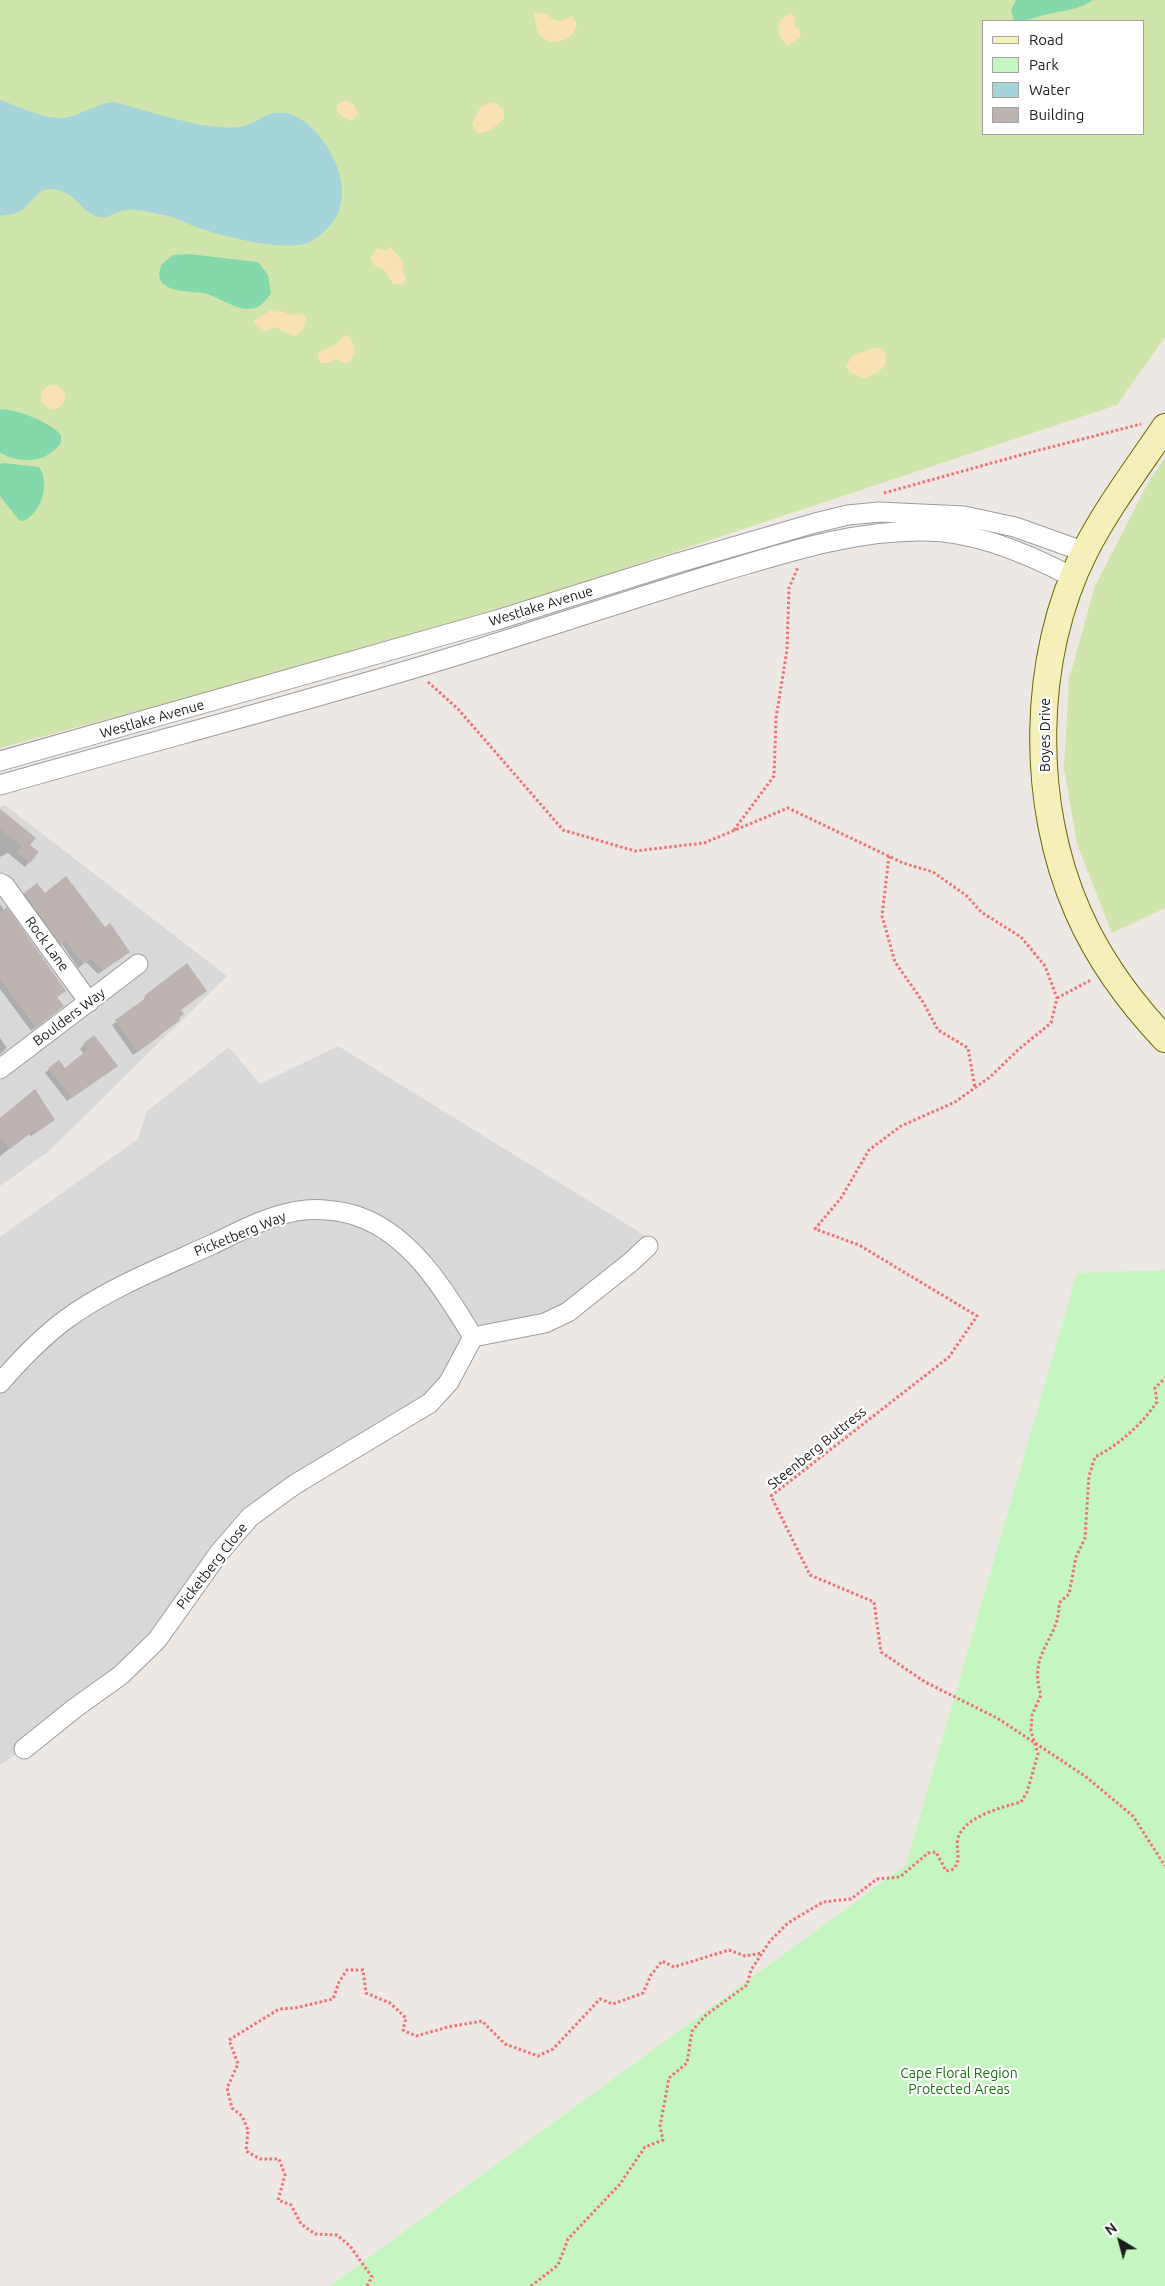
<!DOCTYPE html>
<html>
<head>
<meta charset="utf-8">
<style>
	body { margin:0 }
	#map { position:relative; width:1165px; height:2286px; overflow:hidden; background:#ede8e3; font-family:Ubuntu,sans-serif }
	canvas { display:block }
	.legend { position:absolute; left:982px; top:20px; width:162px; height:115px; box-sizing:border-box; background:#fff; border:1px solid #a4a4a4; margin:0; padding:6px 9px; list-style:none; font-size:15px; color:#1c1c1c }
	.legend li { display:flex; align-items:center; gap:10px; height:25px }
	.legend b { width:25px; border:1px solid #a4a4a4 }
	.north { position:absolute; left:1095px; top:2216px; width:50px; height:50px; -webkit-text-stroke:4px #fff; paint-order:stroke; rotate:323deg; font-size:14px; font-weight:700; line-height:20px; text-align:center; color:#1c1c1c }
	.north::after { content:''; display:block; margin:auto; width:18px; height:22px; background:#1c1c1c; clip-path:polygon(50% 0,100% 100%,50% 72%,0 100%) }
</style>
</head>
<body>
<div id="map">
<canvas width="1165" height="2286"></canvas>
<ul class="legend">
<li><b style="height:6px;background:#f5efb9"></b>Road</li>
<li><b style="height:14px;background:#c5f6c1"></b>Park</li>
<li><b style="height:14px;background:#a5d5d9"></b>Water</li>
<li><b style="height:14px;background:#bdb3b0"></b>Building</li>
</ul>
<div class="north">N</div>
</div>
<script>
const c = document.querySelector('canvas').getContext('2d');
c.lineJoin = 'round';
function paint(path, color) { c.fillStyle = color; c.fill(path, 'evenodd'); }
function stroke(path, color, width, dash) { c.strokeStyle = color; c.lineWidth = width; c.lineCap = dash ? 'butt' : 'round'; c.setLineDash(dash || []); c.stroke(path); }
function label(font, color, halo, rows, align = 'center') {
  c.font = font + ' Ubuntu,sans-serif'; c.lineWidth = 4.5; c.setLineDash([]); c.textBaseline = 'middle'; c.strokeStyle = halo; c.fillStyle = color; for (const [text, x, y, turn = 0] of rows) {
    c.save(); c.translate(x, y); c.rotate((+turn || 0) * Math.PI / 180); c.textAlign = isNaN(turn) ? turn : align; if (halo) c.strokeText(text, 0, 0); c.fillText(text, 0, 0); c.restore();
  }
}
paint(new Path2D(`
	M5 805 227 976 48 1152 0 1186V807Z
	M338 1046 649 1238 568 1312 473 1337 449 1382 250 1517 157 1640 24 1749 0 1765V1237L138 1139 147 1111 229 1047 260 1084Z`), '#dad9da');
paint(new Path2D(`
	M0 0H1165V337L1117 405 451 626 0 748ZM984 21H1144V134H984Z
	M1165 458V908L1112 933 1077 844 1064 768 1069 679 1095 586 1149 481Z`), '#d0e5ab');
paint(new Path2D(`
	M535 12 546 14 554 20 560 21 572 16 577 24C573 38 562 44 548 41L538 34 534 15Z
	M790 13 795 17V26L801 32 800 37 789 45C778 40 777 31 780 20Z
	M346 100 352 103 359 114 352 121 343 117 336 110 338 104Z
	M497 103 504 112V119L489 131 478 134 472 125C478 112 479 102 497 103Z
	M390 246 403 262V273L407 278 403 284H394L384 270 375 266 370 259 377 248 387 251Z
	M271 310 276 312 282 311 289 315 303 314 306 317C305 327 303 332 295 336L274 327 263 332 254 323 255 320Z
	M344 335 348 336C356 345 358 356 347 363L335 359 327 363H321L318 358C319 349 325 349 333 347Z
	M874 348 881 349 886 354V365L877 373 864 378 851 373 846 367 852 356Z
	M41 397a12 12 0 1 1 24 0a12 12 0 1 1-24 0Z`), '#fae1b3');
paint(new Path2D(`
	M1165 1270V2286H330L906 1865 1077 1273Z`), '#c5f6c1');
paint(new Path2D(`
	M1016 0H1093C1079 10 1064 10 1048 14 1035 17 1029 21 1014 21L1011 10Z
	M189 254 258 262 268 275 271 293C252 324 231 302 207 294 192 290 148 295 162 264L173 255Z
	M0 409C17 409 50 422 61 435V443C45 464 22 464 0 453Z
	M4 463 39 467C51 484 41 512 24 521L19 520 0 496V464Z`), '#85d8ab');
paint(new Path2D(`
	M0 100C19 106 48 122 69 117 85 113 97 103 114 102 151 111 203 131 239 127 258 125 269 106 292 115 311 121 329 146 336 164 344 182 345 206 333 222 325 231 319 238 307 243 282 252 221 236 196 227 187 224 178 218 168 216 156 214 140 209 127 210 116 210 110 219 99 217 80 213 78 191 51 189 37 189 32 203 22 210 16 214 7 215 0 216Z`), '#a5d5d9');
paint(new Path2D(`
	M0 817 37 852 25 867 8 853 0 857Z
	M25 894 45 895 124 956 98 974 86 962 78 968 62 944 57 948 21 898Z
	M0 904 60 995 56 998 58 1010 31 1031 0 989Z
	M145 997 182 1014 157 1038 133 1055 112 1025 142 1002Z
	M0 1038 7 1048 0 1054Z
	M84 1045 116 1066 67 1101 45 1073 58 1061 65 1070 84 1054 80 1049Z
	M0 1117 1 1119 49 1124 31 1136 29 1134 0 1156Z`), '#0003');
paint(new Path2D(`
	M0 809 36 838 30 845 39 852 30 863 17 853 22 846 0 829Z
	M66 876 105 927 110 923 130 952 103 970 91 959 83 964 66 941 61 945 24 893 37 883 45 893Z
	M7 907 66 991 57 997 64 1006 36 1028 0 979V913Z
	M187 963 207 991 181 1010 184 1014 179 1018 180 1020 138 1052 115 1020 146 998 144 996Z
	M94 1035 118 1066 72 1098 48 1068 59 1060 65 1068 87 1050 83 1044Z
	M35 1089 55 1120 35 1133 34 1130 10 1149 0 1137V1118Z`), '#bdb3b0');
const minor = new Path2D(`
	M0 761 497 620 674 564 815 523 848 515 879 512 964 516 1015 527 1085 552
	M0 785C160 739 322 698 481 648 560 623 638 597 717 573 785 553 853 530 925 531 975 531 1031 555 1074 578
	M0 883 5 886 89 1002
	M0 1069 138 964
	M473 1337 545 1323 568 1312 631 1262 648 1246
	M0 1383C20 1360 41 1338 65 1320 108 1288 165 1266 213 1244 240 1231 268 1216 297 1211 316 1208 339 1210 357 1216 411 1234 445 1291 473 1337
	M24 1749 75 1708 121 1675 157 1640 219 1553 250 1517 294 1485 430 1403 449 1382 473 1337`);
const secondary = new Path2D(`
	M1165 427C1138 467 1107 508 1085 551 1031 657 1030 804 1078 912 1099 960 1129 1001 1165 1039`);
stroke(minor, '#9d9d9d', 21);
stroke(secondary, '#6c680b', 28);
stroke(new Path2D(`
	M884 493 1028 453 1141 424
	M428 682 458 709 563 830 635 851 704 843 788 808 903 863 933 872 967 896 981 912 1021 937 1045 966 1057 998 1051 1023 1019 1049 990 1077 955 1102 901 1126 869 1150 841 1198 815 1229 859 1245 977 1316 949 1357 771 1496 810 1575 874 1602 881 1652 925 1682 997 1718 1085 1776 1133 1816 1165 1866
	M734 830 774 776 776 718 787 650 789 588 798 567
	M889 856 882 916 895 962 923 1002 938 1030 968 1048 975 1088
	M1057 998 1091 980
	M367 2286 372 2277 350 2246 337 2235 315 2234 301 2224 291 2205 278 2200 285 2175 279 2159H260L246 2151 248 2130 242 2116 232 2108 227 2088 238 2064 229 2040 279 2009 295 2008 333 1999 339 1982 347 1970H363L366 1993 390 2003 406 2018 403 2030 416 2036 448 2027 482 2021 505 2044 538 2056 553 2049 600 1999 613 2004 643 1993 651 1975 662 1961 674 1967 729 1950 745 1956 762 1953
	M531 2286 558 2265 568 2239 620 2184 645 2147 663 2140 660 2126 669 2078 687 2063 692 2031 706 2015 747 1985 751 1970 770 1941 788 1923 823 1902 851 1899 877 1879 900 1877 928 1853 936 1852 946 1871 954 1869C962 1856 955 1851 958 1838 964 1817 1002 1807 1021 1802L1027 1792 1038 1754 1031 1731 1032 1715 1041 1695C1027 1652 1060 1640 1059 1603L1069 1594 1076 1557 1085 1538 1089 1476 1095 1457C1120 1444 1141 1425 1157 1402L1155 1388 1165 1378`), '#f17076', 3, [2.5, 2.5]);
stroke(minor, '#fff', 19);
stroke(secondary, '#f5efb9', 26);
label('14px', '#1c1c1c', '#fff', [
	["Westlake Avenue",541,606,-17],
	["Westlake Avenue",152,719,-16],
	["Boyes Drive",1045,735,-90],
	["Rock Lane",47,944,54],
	["Boulders Way",69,1017,-37],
	["Picketberg Way",240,1234,-22],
	["Steenberg Buttress",817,1448,-39],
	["Picketberg Close",212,1566,-52]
]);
label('14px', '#187311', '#fff', [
	["Cape Floral Region",959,2073],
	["Protected Areas",959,2089]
]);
</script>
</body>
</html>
